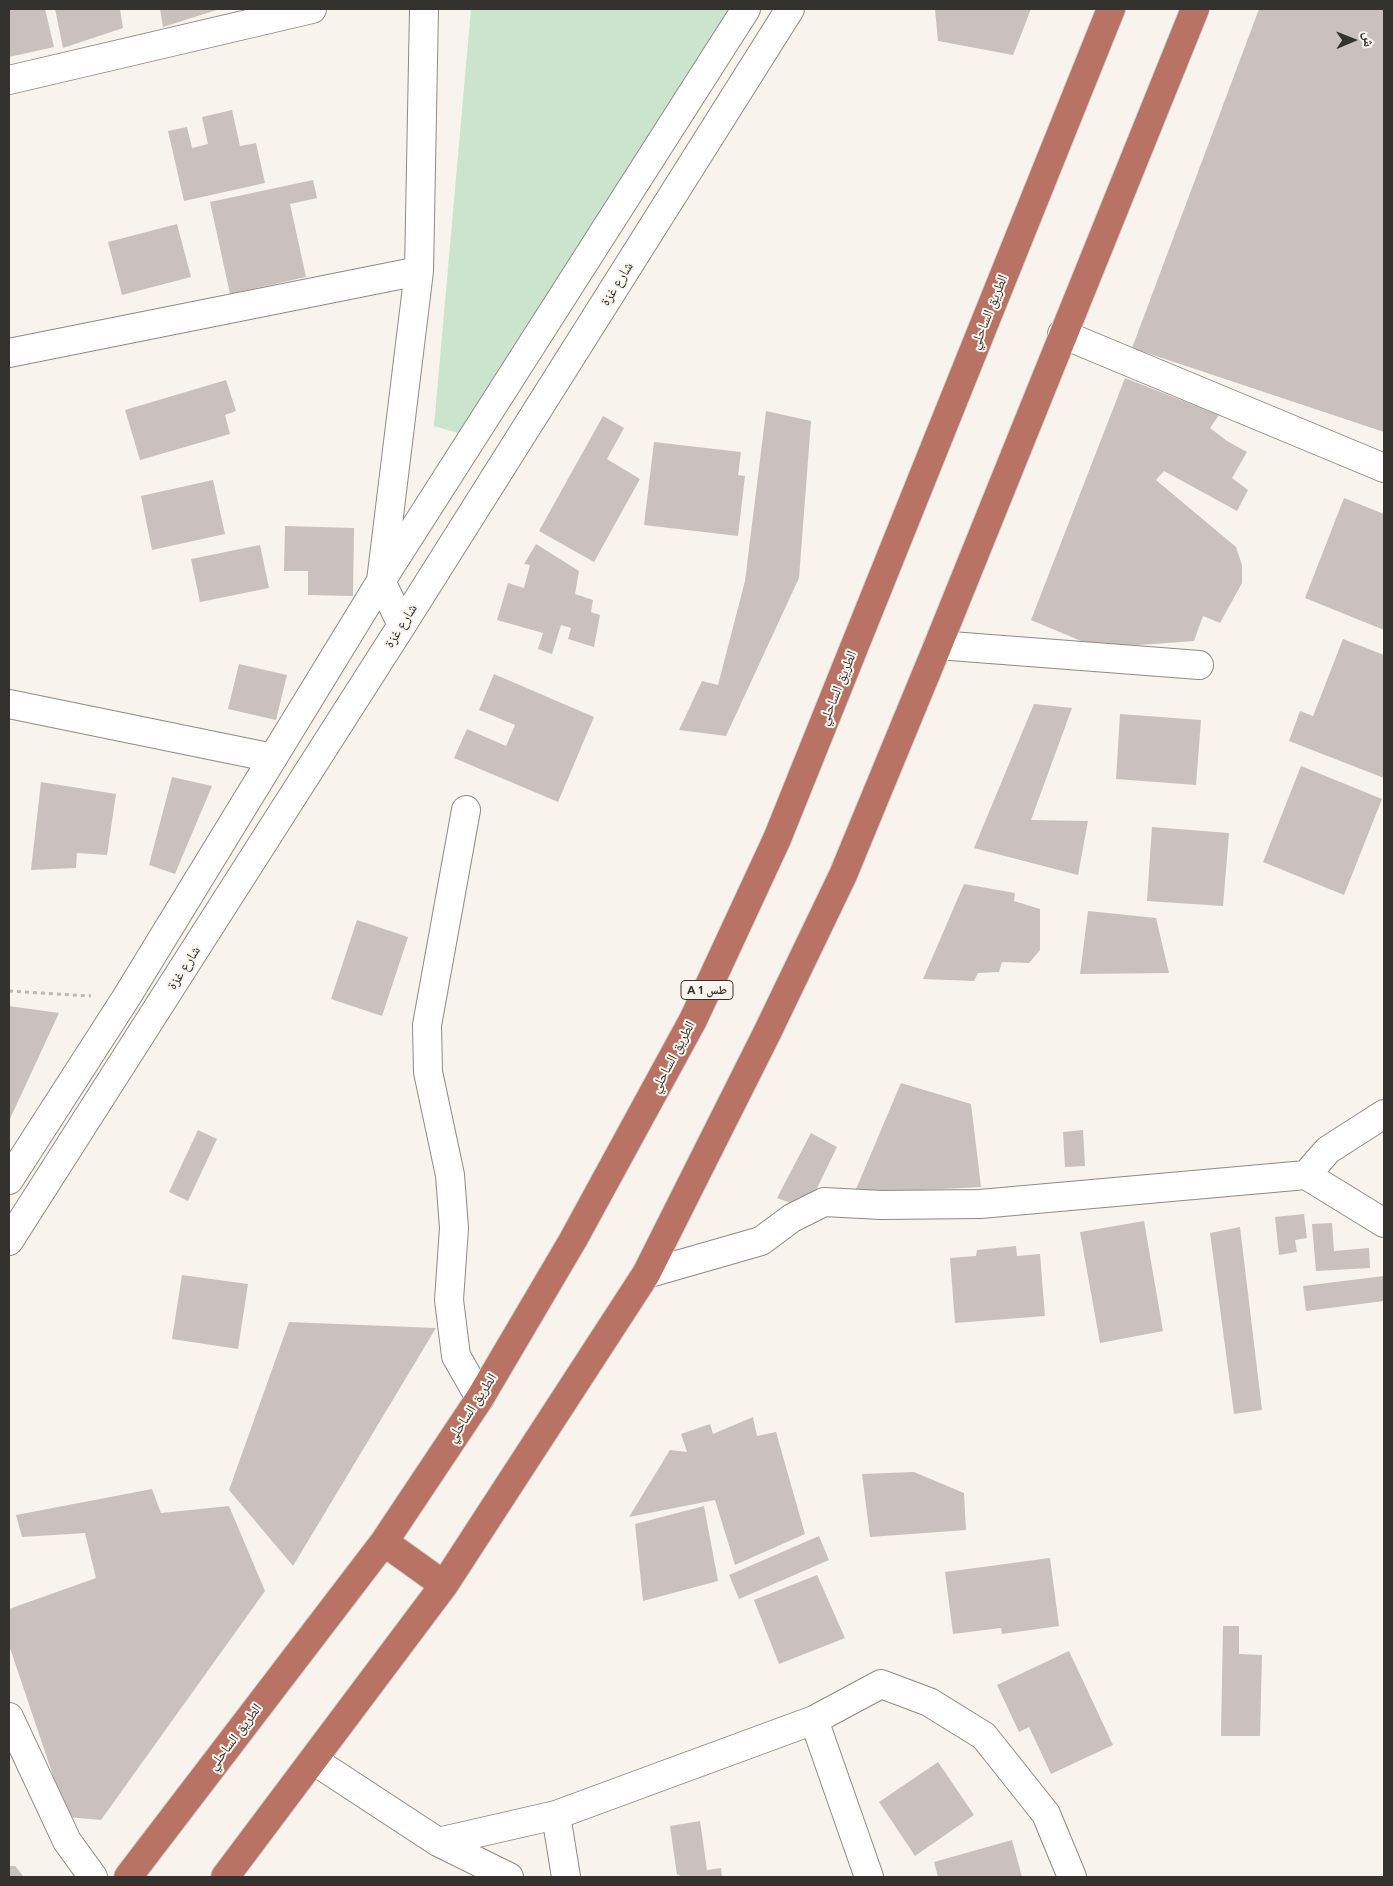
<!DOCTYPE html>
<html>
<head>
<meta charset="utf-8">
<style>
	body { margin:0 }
	#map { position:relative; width:1393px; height:1886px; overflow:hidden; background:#f8f3ec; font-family:Figtree,"Noto Naskh Arabic",sans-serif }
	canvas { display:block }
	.frame { position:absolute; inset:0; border:10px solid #34322f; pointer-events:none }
	.north { position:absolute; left:1328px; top:15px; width:50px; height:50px; -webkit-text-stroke:4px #f8f3ec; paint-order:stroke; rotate:89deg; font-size:14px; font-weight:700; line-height:20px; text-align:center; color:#34322f }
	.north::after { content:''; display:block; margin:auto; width:18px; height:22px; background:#34322f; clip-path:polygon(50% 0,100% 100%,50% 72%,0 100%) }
</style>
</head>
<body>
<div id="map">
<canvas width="1393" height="1886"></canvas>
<div class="frame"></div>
<div class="north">ش</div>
</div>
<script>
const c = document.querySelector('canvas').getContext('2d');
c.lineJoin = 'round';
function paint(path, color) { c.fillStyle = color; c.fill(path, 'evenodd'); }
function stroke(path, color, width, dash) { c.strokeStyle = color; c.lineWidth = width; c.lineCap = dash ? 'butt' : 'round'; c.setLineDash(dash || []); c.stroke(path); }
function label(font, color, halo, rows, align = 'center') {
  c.font = font + ' Figtree,"Noto Naskh Arabic",sans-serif'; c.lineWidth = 4; c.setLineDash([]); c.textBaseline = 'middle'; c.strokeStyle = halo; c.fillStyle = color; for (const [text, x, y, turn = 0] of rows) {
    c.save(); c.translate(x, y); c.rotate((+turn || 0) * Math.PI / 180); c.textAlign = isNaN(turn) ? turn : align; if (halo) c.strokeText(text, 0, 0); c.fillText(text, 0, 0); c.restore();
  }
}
paint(new Path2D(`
	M471 9H735L465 435 434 426Z`), '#cae4cd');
paint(new Path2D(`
	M9 9H45L54 47 9 57Z
	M55 9H120L123 28 63 48Z
	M160 9H220L163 27Z
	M935 9H1031L1013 55 938 41Z
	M1259 9H1383L1384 432 1132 348Z
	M232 110 240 146 256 143 265 183 184 201 168 131 187 127 192 148 208 144 202 117Z
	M313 180 317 198 290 204 306 277 230 294 210 202Z
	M177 224 191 277 122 295 108 242Z
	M1125 378 1219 415 1210 428 1227 441 1247 452 1232 478 1248 490 1237 511 1164 471 1156 480 1236 547 1242 565V583L1220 623 1203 616 1194 641 1098 648 1031 620Z
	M226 380 236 411 225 415 230 434 140 460 125 410Z
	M766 411 811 421 799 578 726 736 679 730 702 681 718 685 745 581Z
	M603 416 624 428 607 459 640 479 594 562 539 531Z
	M654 442 741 452 738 475 745 476 738 536 644 525Z
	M213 480 225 534 152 550 141 496Z
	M1344 498 1384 514V630L1305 598Z
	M285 526 354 528 353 596 308 595V571H284Z
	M536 544 579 571 575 594 593 600 591 612 600 615 594 647 568 639 571 628 561 625 552 654 538 649 543 633 497 620 508 583 524 588 530 565 524 564Z
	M260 545 269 588 200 602 191 559Z
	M1343 639 1384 655V778L1289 741 1300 711 1313 716Z
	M239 664 287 675 276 720 228 709Z
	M494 674 594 717 558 802 454 758 467 729 506 746 515 725 479 710Z
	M1034 704 1072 708 1031 820 1088 821 1078 875 974 848Z
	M1120 714 1201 720 1196 785 1116 779Z
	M1301 766 1382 799 1344 895 1263 862Z
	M172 777 212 786 175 874 149 865Z
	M41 782 116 794 107 855 77 853 76 868 31 870Z
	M1152 827 1229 833 1223 906 1147 901Z
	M964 884 1015 893 1014 901 1040 909V950L1029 963 1002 962 999 972 978 973 974 981 923 979Z
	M1088 911 1156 918 1169 973 1080 974Z
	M357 920 408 937 382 1016 331 999Z
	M9 1006 59 1013 9 1121Z
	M901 1083 971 1104 981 1187 863 1193 856 1189Z
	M198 1130 217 1139 188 1201 169 1192Z
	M1083 1130 1085 1166 1065 1167 1063 1132Z
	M811 1133 837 1147 807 1209 777 1198Z
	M1304 1214 1307 1238 1295 1240 1297 1252 1279 1255 1275 1217Z
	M1144 1221 1163 1331 1100 1343 1080 1232Z
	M1332 1223 1334 1251 1369 1248 1370 1268 1316 1271 1312 1224Z
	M1240 1227 1262 1410 1234 1414 1210 1233Z
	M1016 1246 1017 1256 1040 1254 1045 1316 955 1323 950 1258 976 1256 977 1250Z
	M182 1275 248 1284 238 1349 172 1339Z
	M1384 1276V1301L1306 1311 1303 1286Z
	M289 1322 436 1328 293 1566 229 1490Z
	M753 1417 757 1436 776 1432 805 1534 735 1565 715 1500 629 1517 670 1450 687 1452 681 1434 710 1424 713 1434Z
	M914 1472 964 1493 966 1530 870 1537 862 1474Z
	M152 1489 161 1513 229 1506 265 1591 101 1820 67 1817 9 1645V1609L96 1578 85 1533 22 1537 16 1515Z
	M704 1506 718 1581 643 1601 635 1524Z
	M819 1536 829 1560 739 1599 729 1575Z
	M1050 1558 1059 1626 1002 1634 1001 1628 953 1634 945 1572Z
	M817 1575 845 1638 779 1664 754 1600Z
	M1223 1626H1239V1654L1262 1655 1260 1736H1221Z
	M1069 1651 1113 1745 1051 1774 1029 1727 1019 1732 997 1685Z
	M938 1762 974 1815 915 1856 879 1802Z
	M700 1821 707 1870 721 1868 722 1877H680L679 1874 677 1875 670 1826Z
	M1012 1840 1022 1877H938L934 1862Z
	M9 1866H15L24 1877H9Z`), '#cac1bf');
const minor = new Path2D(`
	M9 80 312 9
	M1062 334 1384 468
	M9 353 419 271
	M402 625 381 581 419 271 424 9
	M938 645 1199 665
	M9 704 273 758
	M466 810 427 1025 428 1072 450 1175 454 1228 449 1300 456 1356 480 1398
	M1306 1175 1384 1223
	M9 1180 126 998 381 581 746 9
	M9 1241 402 625 790 9
	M646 1274 761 1241 792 1218 824 1202 881 1205 980 1204 1306 1175 1328 1150 1384 1114
	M9 1717 67 1841 93 1877
	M814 1720 869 1877
	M313 1760 438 1842 509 1877
	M556 1815 566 1877
	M438 1842 556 1815 814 1720 881 1684 929 1702 984 1736 1046 1814 1072 1877`);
const highway = new Path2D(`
	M384 1542 444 1585
	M128 1877 384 1542 480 1398 573 1240 693 1020 777 839 1111 9
	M225 1877 444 1585 646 1274 767 1033 843 875 938 645 1195 9`);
stroke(minor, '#8f8b85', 30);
stroke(highway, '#d2d2d1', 30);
stroke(new Path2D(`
	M9 991 91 996`), '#bdb9b3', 3, [4, 4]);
stroke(minor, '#fff', 28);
stroke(highway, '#b87364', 28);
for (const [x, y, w] of [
	[707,990,52]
]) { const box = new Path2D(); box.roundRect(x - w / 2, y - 9.5, w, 19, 4); c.fillStyle = '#f8f3ec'; c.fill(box); stroke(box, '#34322f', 1); }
label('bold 12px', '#34322f', null, [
	["A 1 طس",707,990]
]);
label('14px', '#34322f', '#f8f3ec', [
	["شارع غزة",617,284,-58],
	["الطريق الساحلي",989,312,-68],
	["شارع غزة",401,626,-58],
	["الطريق الساحلي",838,688,-68],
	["شارع غزة",184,968,-57],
	["الطريق الساحلي",673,1057,-62],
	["الطريق الساحلي",472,1408,-57],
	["الطريق الساحلي",235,1737,-53]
]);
</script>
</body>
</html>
